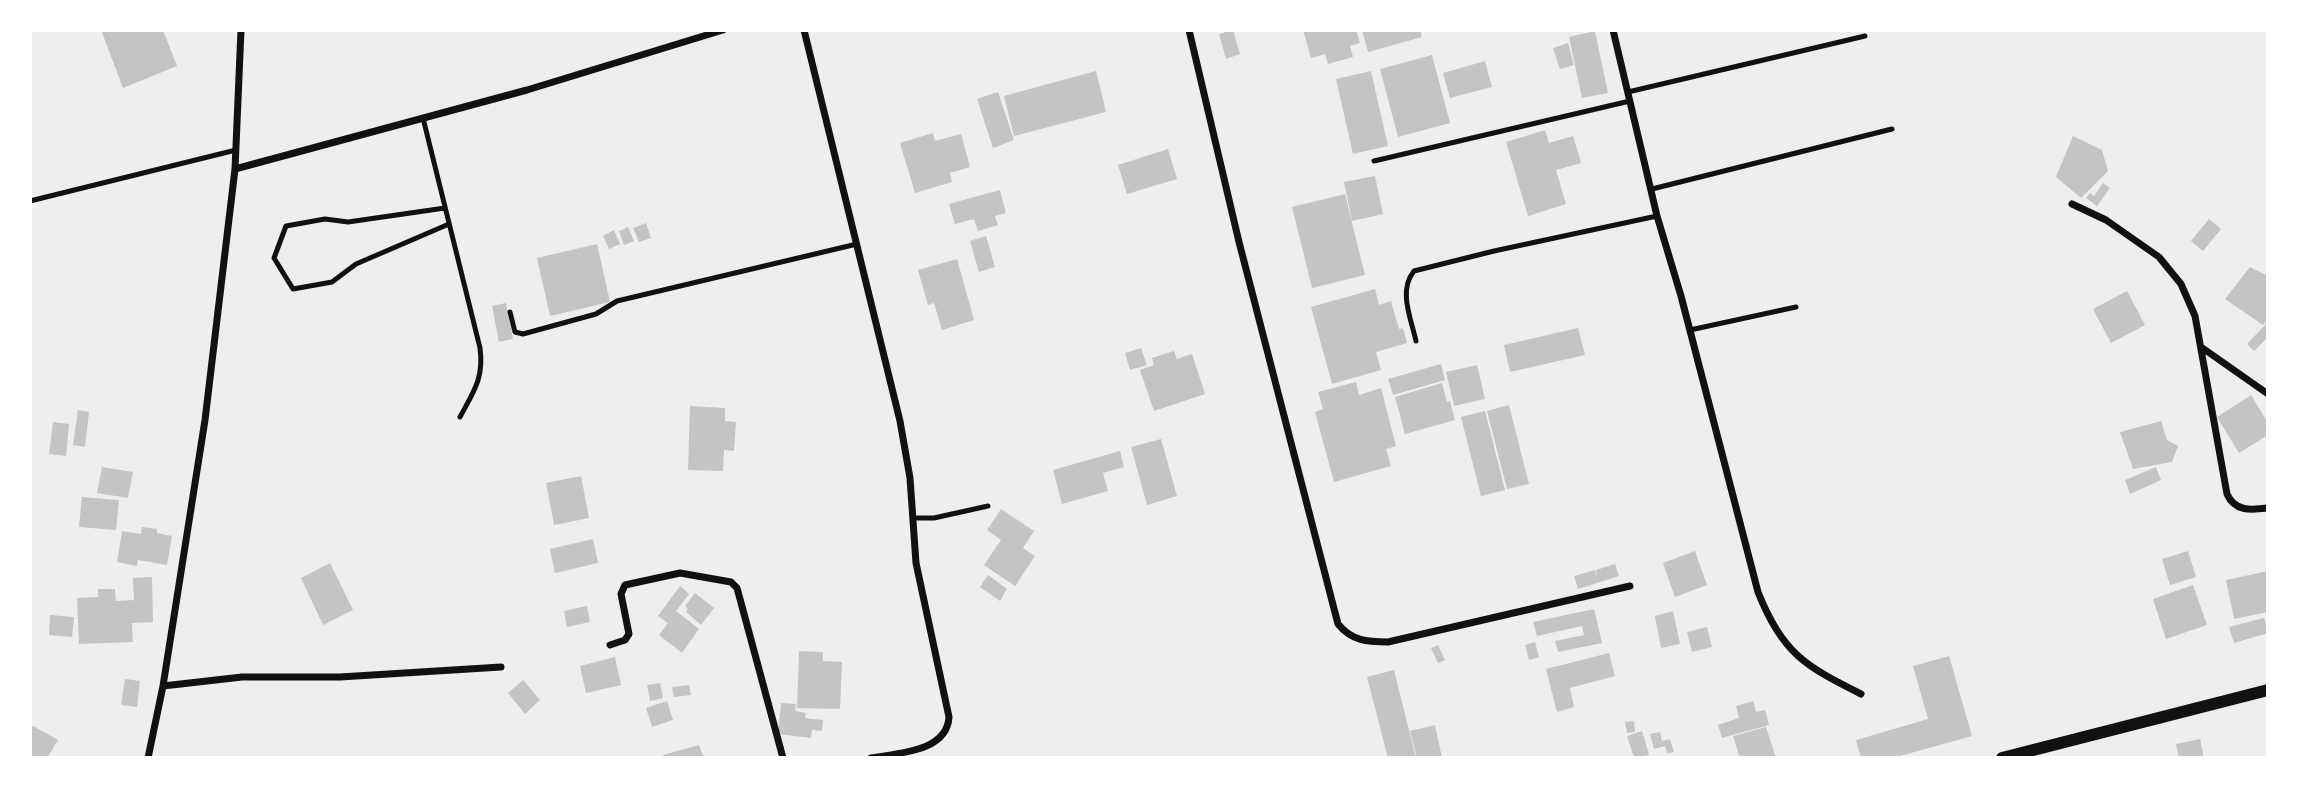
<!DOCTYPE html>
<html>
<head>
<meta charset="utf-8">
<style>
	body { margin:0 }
	#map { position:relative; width:2298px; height:788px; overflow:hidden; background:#fff; font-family:Figtree,sans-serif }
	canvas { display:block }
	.frame { position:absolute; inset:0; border:32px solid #fff; pointer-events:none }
</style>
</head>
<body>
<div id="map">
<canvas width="2298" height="788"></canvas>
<div class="frame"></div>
</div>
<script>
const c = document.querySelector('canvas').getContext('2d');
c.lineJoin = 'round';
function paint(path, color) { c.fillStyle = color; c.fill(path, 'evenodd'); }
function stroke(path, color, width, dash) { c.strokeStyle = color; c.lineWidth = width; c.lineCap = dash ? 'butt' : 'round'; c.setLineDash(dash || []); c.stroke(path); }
paint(new Path2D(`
	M30 30H2268V758H30Z`), '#eee');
paint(new Path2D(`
	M101 30H163L177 66 123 88Z
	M1233 30 1240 54 1226 59 1219 34Z
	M1303 30H1356L1360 43 1350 46 1353 57 1328 64 1325 54 1311 58Z
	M1362 30H1420L1422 37 1368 52Z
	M1595 31 1608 93 1582 98 1569 37Z
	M1568 43 1574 65 1560 69 1553 48Z
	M1432 55 1450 123 1398 137 1380 69Z
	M1485 61 1492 87 1450 98 1443 73Z
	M1096 71 1106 112 1014 136 1004 96Z
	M1371 71 1388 146 1353 154 1336 79Z
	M998 92 1014 140 993 148 977 99Z
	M1545 130 1549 143 1573 136 1581 163 1556 170 1566 204 1528 216 1506 142Z
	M933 133 935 141 961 134 970 167 950 173 952 182 915 193 900 143Z
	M2073 136 2102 150 2108 171 2081 198 2056 177Z
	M1168 149 1177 179 1127 194 1118 165Z
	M1375 176 1383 214 1352 221 1344 182Z
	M2103 183 2110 188 2097 206 2086 198 2090 193 2094 196Z
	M1000 190 1006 213 995 216 998 225 978 231 974 219 955 224 949 204Z
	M1345 194 1365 275 1312 288 1292 207Z
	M2209 219 2221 229 2203 251 2191 241Z
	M646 223 651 238 639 242 633 228Z
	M628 227 634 241 624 245 619 231Z
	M614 230 620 244 609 249 603 236Z
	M986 236 995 267 979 272 970 241Z
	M597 244 610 302 550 316 537 258Z
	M957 259 974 320 942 330 934 303 928 305 918 270Z
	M2250 267 2268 276V319L2263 325 2225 299Z
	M1375 289 1379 305 1391 301 1399 329 1403 328 1407 343 1376 352 1381 370 1332 384 1311 307Z
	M2127 291 2145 325 2111 343 2093 309Z
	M506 303 513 339 499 342 492 306Z
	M2268 322V337L2254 351 2247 344Z
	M1578 328 1585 355 1510 372 1504 345Z
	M1141 348 1147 365 1130 370 1125 353Z
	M1174 351 1177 359 1192 354 1205 394 1154 411 1140 370 1154 365 1152 358Z
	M1441 364 1445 380 1393 395 1388 379Z
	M1477 365 1485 399 1454 406 1446 372Z
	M1356 382 1359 395 1381 388 1396 446 1386 449 1391 466 1334 482 1315 412 1323 409 1318 392Z
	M1442 383 1447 402 1450 401 1455 420 1405 434 1395 397Z
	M2251 395 2268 423V435L2239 453 2217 417Z
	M1509 405 1529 484 1507 489 1487 411Z
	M690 406 725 408V421L736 422 734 451 724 450 723 471 688 470Z
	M78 410 89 412 85 447 73 445Z
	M1485 411 1505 490 1481 496 1461 417Z
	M2161 421 2167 440 2178 446 2172 462 2133 469 2120 432Z
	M53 422 69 424 66 456 49 454Z
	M1161 439 1177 496 1147 505 1131 447Z
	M1120 451 1124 467 1103 473 1108 491 1062 504 1053 470Z
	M102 467 133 472 128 498 97 493Z
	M2156 467 2161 480 2130 494 2125 480Z
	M581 476 589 518 554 525 546 483Z
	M82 497 119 500 116 530 79 527Z
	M1001 509 1034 531 1023 548 1035 556 1015 586 984 565 1001 540 987 530Z
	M142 527 157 529V533L172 536 167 565 138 560 137 566 117 562 122 531 141 534Z
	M593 539 598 563 555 573 550 549Z
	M1695 551 1707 585 1675 597 1663 563Z
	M2188 551 2196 577 2170 585 2162 559Z
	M330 563 353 610 323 625 301 578Z
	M1615 564 1619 576 1578 589 1574 576 1595 570 1598 579 1596 570Z
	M2268 571V612L2234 619 2226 580Z
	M988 575 1007 589 1000 601 980 587Z
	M152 577 153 622 132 623 133 642 79 644 77 598 98 597V589H115L116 601 134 600 133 578Z
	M2193 585 2207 625 2166 639 2153 599Z
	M680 586 689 594 676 611 699 629 682 653 659 635 668 623 658 616Z
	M695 593 714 608 701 625 686 612 688 609 685 606Z
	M587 606 590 622 567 627 564 611Z
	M1594 609 1602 643 1558 652 1555 641 1584 635 1582 626 1537 636 1533 622Z
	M1673 611 1680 644 1661 648 1655 616Z
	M50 615 74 617 72 637 49 635Z
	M2264 618 2268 633 2234 643 2229 627Z
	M1707 627 1712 647 1692 652 1687 632Z
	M1535 642 1539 657 1529 660 1525 645Z
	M1438 645 1445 660 1438 663 1431 648Z
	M799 651 823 652V661L842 662 840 709 797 708Z
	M1609 653 1615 676 1570 688 1574 707 1557 712 1546 669Z
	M1949 656 1972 736 1893 758H1861L1856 740 1928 719 1913 666Z
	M615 657 621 685 586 693 580 666Z
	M1394 670 1416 758H1388L1367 677Z
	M125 679 140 681 137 707 121 705Z
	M523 680 540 700 525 714 508 693Z
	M660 683 663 698 650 701 647 685Z
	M689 685 691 695 674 697 672 687Z
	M667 701 673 720 652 727 646 708Z
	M1753 701 1756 712 1765 710 1769 725 1722 738 1718 725 1739 718 1736 706Z
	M781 703 796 704 795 711 806 713 805 718 823 720 822 731 812 730 811 738 778 734Z
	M1634 721 1635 732 1627 733 1625 722Z
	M1435 725 1442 758H1417L1410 731Z
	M33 726 58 740 47 758H30V731Z
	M1766 727 1776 758H1740L1733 736Z
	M1642 731 1649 755 1634 758 1627 736Z
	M1660 732 1662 741 1670 739 1674 752 1667 753 1665 746 1654 749 1650 734Z
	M2200 739 2204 758H2179L2176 744Z
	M699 745 703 756 664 758 663 755Z`), '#c4c4c4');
stroke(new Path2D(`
	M1628 92 1865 36
	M423 118 480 348C484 378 474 391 460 417
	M1374 161 1630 101
	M1652 189 1892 129
	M30 201 236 150
	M445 208 348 222 325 219 286 226 274 258 293 289 332 282 356 264 449 224
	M510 312 515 332 523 334 596 314 617 301 857 244
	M1690 330 1796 307
	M1416 341C1411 318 1398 291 1414 271L1494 251 1657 216
	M913 518H934L988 506`), '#111', 5);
stroke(new Path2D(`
	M804 30 900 421 910 478 916 563 949 717C947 752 898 753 871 758
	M1189 30 1239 242 1338 624C1352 641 1367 642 1388 642L1630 586
	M1613 30 1657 216 1681 296 1758 592C1782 653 1805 666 1861 694
	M235 169 527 90 723 30
	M2072 204 2106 220 2159 257 2181 284 2195 316 2227 494C2235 512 2251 510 2268 508
	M2201 347 2268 394
	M610 645 625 640 629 634 621 594 625 585 680 573 731 582 737 588 783 758
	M163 686 242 677H340L501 667
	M148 758 163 686 205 420 235 169 241 30`), '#111', 7);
stroke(new Path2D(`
	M2002 758 2268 690`), '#111', 12);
</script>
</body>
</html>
